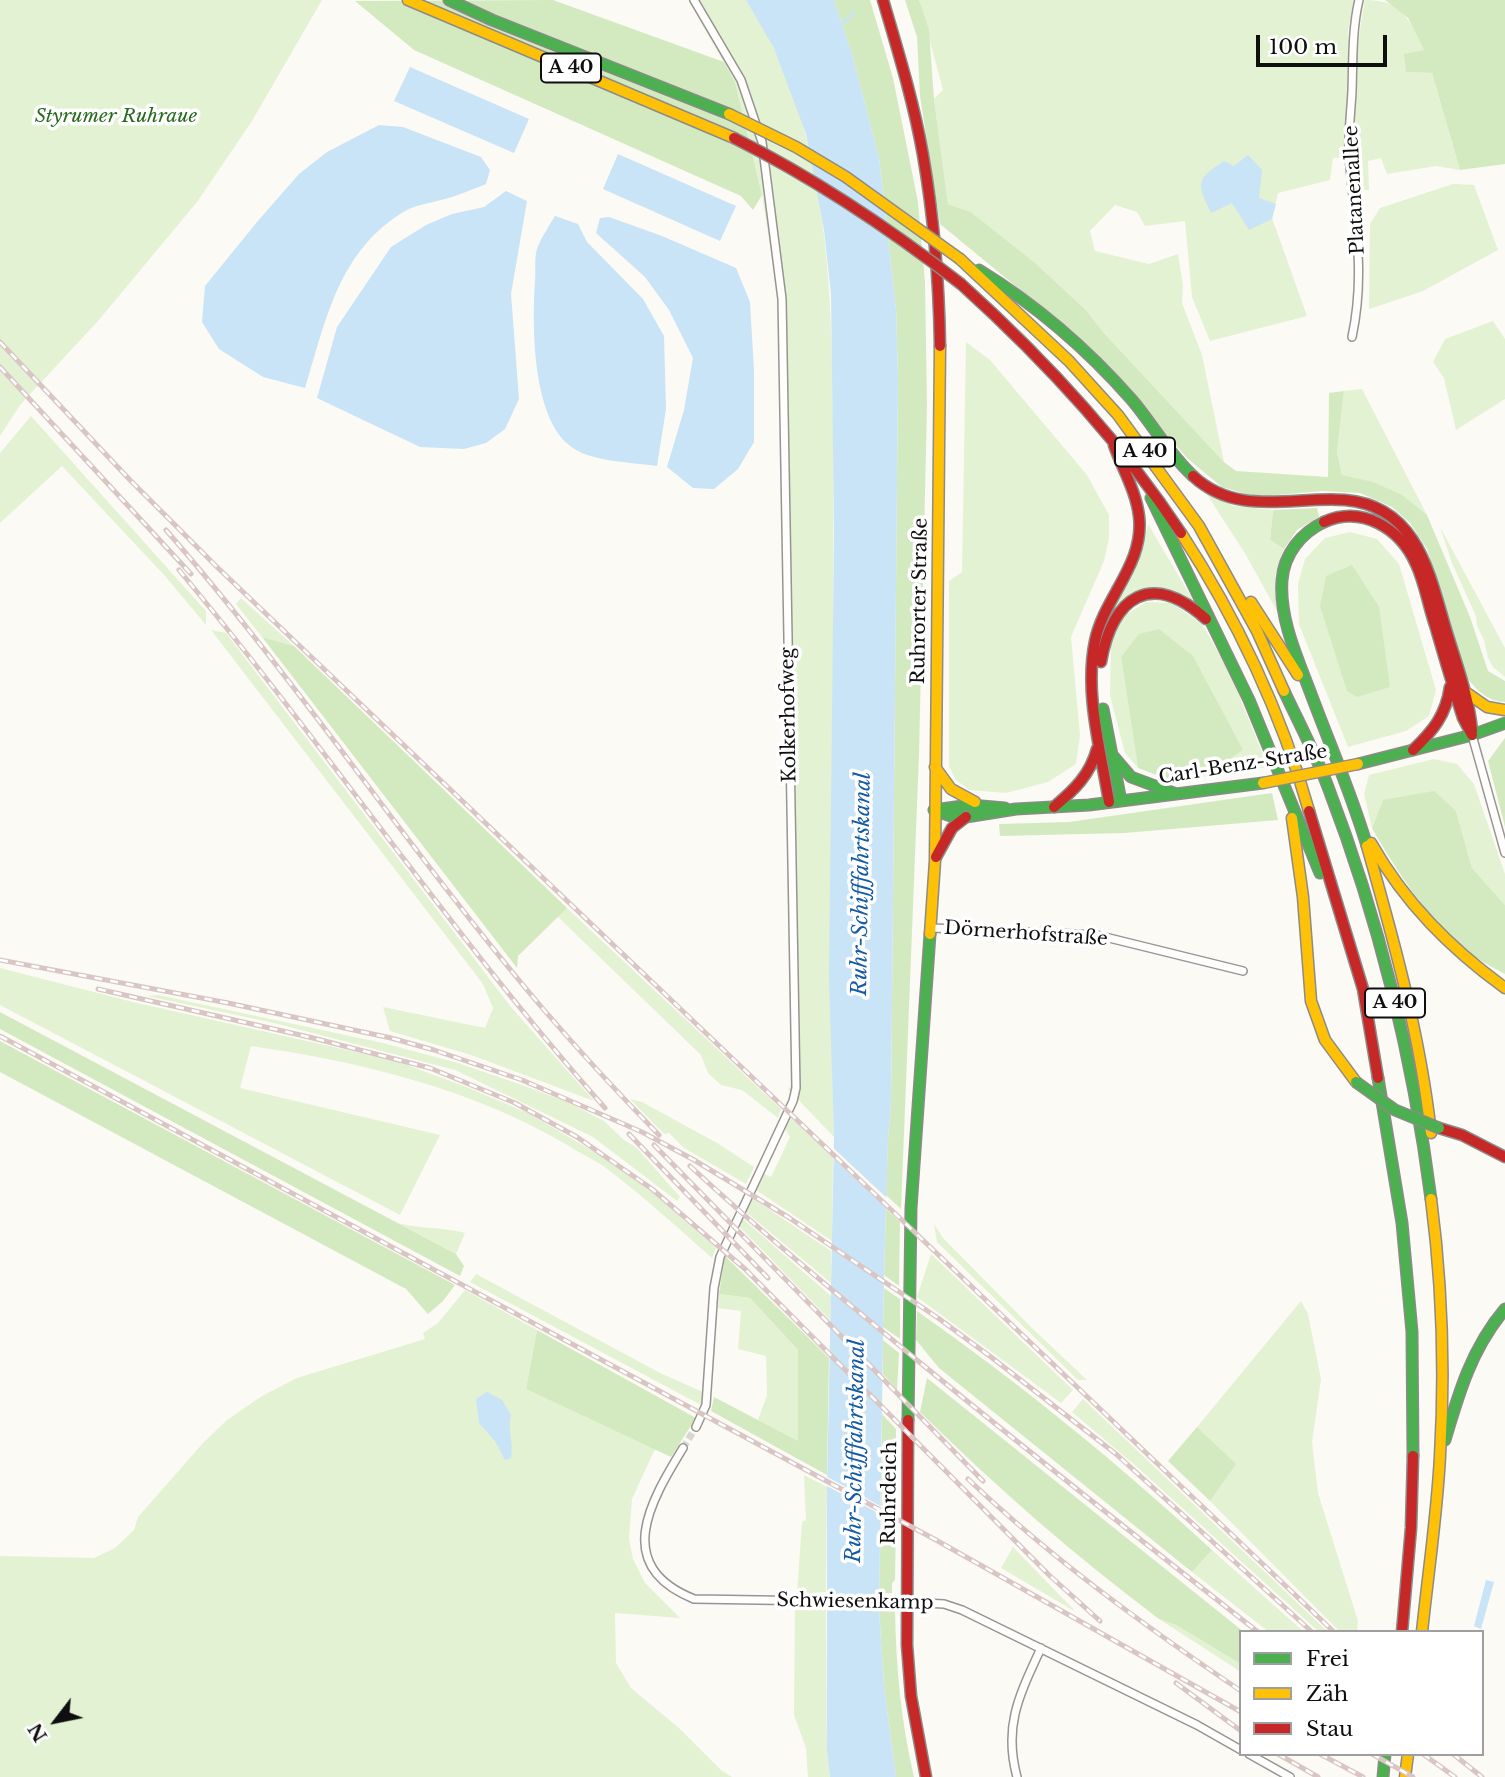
<!DOCTYPE html>
<html>
<head>
<meta charset="utf-8">
<style>
	body { margin:0 }
	#map { position:relative; width:1505px; height:1777px; overflow:hidden; background:#fcfaf4; font-family:"Libre Baskerville",serif }
	canvas { display:block }
	.legend { position:absolute; left:1239px; top:1630px; width:245px; height:126px; box-sizing:border-box; background:#fff; border:2px solid #9f9f9f; margin:0; padding:9px 12px; list-style:none; font-size:21px; color:#0f0f0f }
	.legend li { display:flex; align-items:center; gap:14px; height:35px }
	.legend b { width:35px; border:2px solid #9f9f9f }
	.north { position:absolute; left:21px; top:1686px; width:70px; height:70px; -webkit-text-stroke:5px #fff; paint-order:stroke; rotate:238deg; font-size:19px; font-weight:700; line-height:28px; text-align:center; color:#0f0f0f }
	.north::after { content:''; display:block; margin:auto; width:24px; height:32px; background:#0f0f0f; clip-path:polygon(50% 0,100% 100%,50% 72%,0 100%) }
	.scale { position:absolute; left:1256px; top:35px; width:131px; height:32px; box-sizing:border-box; border:4px solid #0f0f0f; border-top:0; padding-left:9px; font-size:21px; line-height:24px; white-space:nowrap; color:#0f0f0f; -webkit-text-stroke:5px #fff; paint-order:stroke }
</style>
</head>
<body>
<div id="map">
<canvas width="1505" height="1777"></canvas>
<ul class="legend">
<li><b style="height:9px;background:#4caf50"></b>Frei</li>
<li><b style="height:9px;background:#ffc107"></b>Zäh</li>
<li><b style="height:9px;background:#c62828"></b>Stau</li>
</ul>
<div class="north">N</div>
<div class="scale">100 m</div>
</div>
<script>
const c = document.querySelector('canvas').getContext('2d');
c.lineJoin = 'round';
function paint(path, color) { c.fillStyle = color; c.fill(path, 'evenodd'); }
function stroke(path, color, width, dash) { c.strokeStyle = color; c.lineWidth = width; c.lineCap = dash ? 'butt' : 'round'; c.setLineDash(dash || []); c.stroke(path); }
function label(font, color, halo, rows, align = 'center') {
  c.font = font + ' "Libre Baskerville",serif'; c.lineWidth = 7; c.setLineDash([]); c.textBaseline = 'middle'; c.strokeStyle = halo; c.fillStyle = color; for (const [text, x, y, turn = 0] of rows) {
    c.save(); c.translate(x, y); c.rotate((+turn || 0) * Math.PI / 180); c.textAlign = isNaN(turn) ? turn : align; if (halo) c.strokeText(text, 0, 0); c.fillText(text, 0, 0); c.restore();
  }
}
paint(new Path2D(`
	M0 0H322L252 121 197 202 98 321 20 405 0 436Z
	M688 0H746C755 15 765 29 773 45 828 161 832 292 833 419 834 498 833 577 833 656 831 816 829 976 834 1137L788 1089 793 1083 778 298 762 195 735 82Z
	M919 0H1354L1348 30 1347 157 1333 158 1330 180 1278 193 1272 218 1307 316 1210 341 1192 297 1185 221 1145 226 1137 212 1115 205 1090 231 1095 251 1149 264 1178 254 1183 285 1182 303 1202 355 1224 462 1103 332 1085 309 1034 262 971 212 948 204 934 99 943 90Z
	M1365 0C1403 0 1409 20 1425 51L1406 72 1432 73 1460 170 1436 166 1387 174 1381 158 1368 161 1369 190H1358C1352 128 1353 61 1365 0Z
	M1453 184 1474 185 1498 250 1423 291 1369 309 1370 224 1380 208Z
	M1493 321 1505 339V399L1456 430 1444 378 1433 362 1445 339Z
	M966 342 990 360 1087 475 1109 515V538L1104 561 1071 637 1080 735 1076 764 1048 782 1006 793 969 790 955 779 949 766V581L962 572Z
	M1362 389 1427 515C1397 491 1379 484 1342 475L1337 452 1344 391Z
	M31 416 206 611V625L165 576 62 466 0 523V453Z
	M1206 493 1234 506 1273 510 1270 540 1284 549 1275 576 1278 613 1246 555Z
	M1148 524 1193 600C1155 593 1142 581 1112 611L1144 543Z
	M1440 527 1505 648V677L1493 667 1488 658 1484 640 1477 626 1476 616 1452 563Z
	M1350 532 1377 539 1399 564 1436 690 1429 716 1406 731 1348 747 1299 624 1298 584 1305 559 1325 538Z
	M241 598 294 646 262 637 236 604Z
	M1146 602 1172 603 1202 624 1230 673 1268 767 1202 777 1242 750 1121 657 1138 768 1125 753 1110 696 1111 641 1124 616Z
	M211 630 226 633 511 1007 594 1101 471 1055 390 1031 383 1007 485 1028 493 1008 483 984Z
	M1434 759 1457 764 1474 784 1505 874V905L1472 868 1456 811 1383 800 1372 828 1364 794 1369 775Z
	M567 908 781 1109 778 1118 742 1090 721 1085 708 1073 701 1055 557 916Z
	M0 968 133 1002 396 1061 464 1086 528 1113 603 1157 646 1187 716 1248 712 1258C677 1227 643 1196 606 1168 595 1160 581 1154 569 1146 473 1089 362 1062 251 1046L240 1088 440 1135 400 1215 0 1005Z
	M158 995 383 1043 458 1063 522 1085 567 1102 604 1121 624 1140 637 1148 680 1197 677 1201 593 1137 455 1070 274 1023 147 996Z
	M630 1099 642 1102 717 1143 754 1167 746 1184 684 1148 669 1133 664 1134Z
	M791 1118 833 1157 832 1241 756 1190 764 1174 771 1177 790 1137 785 1129Z
	M752 1198 831 1251V1283L746 1212Z
	M743 1219 831 1296 830 1320 739 1226Z
	M398 1223C420 1229 443 1227 465 1233L456 1254Z
	M934 1224 943 1238 1033 1329 1087 1380H1078L937 1242Z
	M931 1254 1073 1390 1061 1403 917 1297Z
	M476 1274 662 1374 703 1392 701 1405 470 1282Z
	M465 1290 537 1330 526 1389 655 1449 632 1499 629 1539 633 1559 645 1583 680 1618 615 1613 616 1663 631 1688 680 1729 721 1770 732 1777H0V1556L94 1558 115 1548 134 1530 138 1517 203 1443 227 1420 262 1396 297 1378 425 1339 423 1333 438 1323Z
	M719 1294 750 1298 798 1350V1442L758 1420 767 1395 766 1356 738 1349 741 1311 718 1308Z
	M1301 1301 1308 1314 1321 1379 1312 1442 1318 1493 1358 1621 1357 1632H1340L1210 1501 1235 1464 1197 1427Z
	M1083 1399 1328 1632H1319L1137 1467 1072 1412Z
	M804 1475 827 1487 826 1592 797 1594 802 1522 806 1520Z
	M1013 1547 1076 1612 1001 1568Z
	M1212 1550 1304 1632H1269L1192 1572Z
	M826 1608 827 1752 830 1777H808L806 1748 794 1715 795 1609Z
	M1159 1619 1176 1625 1241 1664V1672Z`), '#e3f2d3');
paint(new Path2D(`
	M553 0 724 62 735 82 762 195 753 210 741 196 414 50 355 1Z
	M834 0H870L893 78 918 202 925 282 927 406 919 755 901 1209 886 1195 888 1139 891 1104 898 376 896 309 879 158 852 54Z
	M905 0H919L929 30 934 99 948 204 971 212 1034 262 1085 309 1103 332 1224 462 1236 471 1328 477 1329 393 1344 391 1337 452 1342 475 1373 482 1402 495 1427 515 1470 617 1488 671 1505 681V702C1487 701 1478 691 1467 678L1427 549 1410 523 1392 507 1360 493 1322 491 1256 497 1222 487 1188 459 1086 344 940 224 920 96 917 37Z
	M1385 0H1505V164L1460 170 1432 73 1406 72 1404 54 1424 50 1408 18Z
	M1317 508 1319 517 1297 530 1284 549 1270 540 1273 510Z
	M1352 565 1379 607 1390 687 1357 697 1347 691 1320 606 1326 576Z
	M1159 629 1193 656 1243 750 1202 777 1169 780 1138 768 1121 657 1139 634Z
	M262 637 294 646 567 908 518 956 517 968Z
	M1505 738V827L1488 761Z
	M1434 791 1456 811 1472 868 1505 905V974C1494 968 1482 962 1473 955 1430 922 1398 874 1372 828L1383 800Z
	M1272 793 1278 820 1125 833 1000 836 999 824 1069 822Z
	M0 1012 456 1254 464 1266 460 1276 0 1029Z
	M0 1041 455 1285 443 1301 428 1314 406 1289 0 1072Z
	M886 1209 900 1222 899 1286 884 1275Z
	M725 1256 829 1358 827 1475 711 1411 714 1397 798 1441V1350L750 1298 719 1294Z
	M884 1288 900 1299V1339L883 1327Z
	M917 1311C1021 1384 1119 1464 1212 1550L1192 1572 939 1368 916 1340Z
	M537 1330 696 1418 671 1457 526 1389Z
	M883 1340 899 1353 897 1390 883 1374Z
	M927 1378 1244 1632H1241V1664L1176 1625 1159 1619C1074 1555 996 1487 920 1412Z
	M882 1414 896 1429V1513L881 1505Z
	M1197 1427 1236 1464 1210 1501 1168 1461Z
	M881 1515 896 1523 895 1580 892 1583V1593H886L884 1596 879 1595Z
	M879 1609 895 1610C896 1667 901 1722 914 1777H896L884 1687Z`), '#d3eac1');
paint(new Path2D(`
	M746 0H834L852 54 879 158 896 309 898 376 891 1104 888 1139 884 1275 879 1609 884 1687 896 1777H830L827 1752V1487L834 1137 829 977 834 531 831 294 824 230 806 134 774 48Z
	M410 67 529 119 514 153 394 101Z
	M379 125 403 127 481 157 490 170 486 184C471 190 457 196 441 200 430 203 415 205 405 211 338 251 326 320 305 388L263 377 219 349 202 322 205 286 257 222 299 174 327 152Z
	M618 154 736 206 720 241 603 189Z
	M1248 155 1262 170 1259 198 1276 204 1272 219 1249 230 1232 203 1211 213C1197 183 1195 180 1224 161L1234 166Z
	M506 191 527 201 511 294 519 399 505 429 486 443 464 449 420 447 317 398 337 327 391 247 426 225 452 214 484 207Z
	M555 216 578 224 587 242 643 299 664 336 666 409 657 466C631 462 588 462 569 445 532 415 532 325 535 281 536 271 534 259 537 249 541 238 549 226 555 216Z
	M609 217 662 236 736 268 750 302 754 371V442L738 469 714 489 693 488 667 467 684 410 693 358 669 310 645 277 596 233 600 218Z
	M487 1392 502 1400 511 1415C507 1430 514 1442 511 1458L505 1460 495 1441 479 1423 476 1399Z
	M1486 1580 1494 1582 1481 1629 1474 1626Z`), '#c9e3f7');
paint(new Path2D(`
	M830 1145 889 1200V1211L829 1154Z
	M824 1475 884 1508V1516L823 1484Z`), '#fcfaf4');
stroke(new Path2D(`
	M841 25 854 13`), '#c9e3f7', 2.5);
stroke(new Path2D(`
	M683 1448 696 1427`), '#d8d7d2', 7, [7, 3.5]);
const street = new Path2D(`
	M694 0 741 80 762 142 782 299 796 1088 793 1101 720 1257 714 1288 706 1405 696 1427
	M1352 337C1366 272 1354 219 1349 155 1348 134 1351 112 1352 91 1353 61 1352 29 1359 0
	M1472 735 1505 853
	M932 928 1097 935 1243 971
	M683 1448C650 1502 612 1566 694 1599L887 1602
	M924 1603 944 1604 962 1610 1197 1725 1241 1750
	M1249 1754 1290 1777
	M1017 1777C1003 1725 1020 1694 1041 1648`);
const fast = new Path2D(`
	M449 0 492 20 729 114
	M979 270C1036 305 1088 350 1132 400 1153 425 1169 454 1193 476
	M1151 498 1249 700 1320 873
	M1324 522C1301 533 1284 554 1282 580 1279 619 1298 659 1311 694 1330 745 1352 795 1367 846
	M1284 691C1299 723 1316 755 1328 787 1379 920 1413 1058 1431 1199
	M1103 709 1121 801
	M1113 756 1131 777 1174 793
	M1358 764 1472 735 1505 723
	M934 810 951 816 966 817 1016 809 1089 805 1263 783
	M934 810 970 805 1005 808
	M1378 1078 1402 1223 1412 1332 1413 1456
	M908 1420 911 1208 930 934
	M1445 1440C1459 1392 1472 1348 1505 1309
	M1383 1777 1385 1754`);
const slow = new Path2D(`
	M408 0 734 138
	M960 259 1069 361 1118 415 1199 526 1257 631 1284 691
	M1181 533C1236 617 1282 714 1309 811
	M1251 602 1298 675
	M1464 691 1487 707 1505 710
	M935 767 951 789 975 802
	M1292 818 1303 897 1311 1001 1325 1040 1356 1082
	M1371 843C1405 903 1450 948 1505 988
	M1367 846C1394 941 1420 1035 1431 1133
	M930 934 935 861 940 346
	M1422 1632C1428 1574 1437 1515 1440 1456 1445 1371 1442 1283 1431 1199
	M1405 1777 1408 1754`);
const jam = new Path2D(`
	M883 0C898 51 914 103 923 155 934 218 939 283 940 346
	M961 284C1044 359 1119 439 1181 533
	M1193 476C1237 517 1292 496 1345 500 1419 506 1430 577 1447 633 1457 666 1469 697 1472 731
	M1324 522C1362 505 1400 528 1416 564 1425 583 1428 605 1435 625 1444 656 1453 687 1463 718L1472 735
	M1101 662C1112 596 1152 570 1206 619
	M1413 750C1433 731 1446 715 1450 687
	M1109 802C1101 751 1084 693 1095 641 1104 597 1145 564 1139 516 1136 491 1122 468 1114 445
	M1054 807C1074 790 1090 775 1097 749
	M1309 811 1363 989 1378 1078
	M936 857 952 828 966 817
	M1439 1128 1462 1135 1505 1157
	M908 1420 907 1645 911 1696 926 1777
	M1402 1632 1411 1528 1413 1456`);
stroke(street, '#969592', 10);
stroke(fast, '#8c8b89', 13);
stroke(slow, '#8c8b89', 13);
stroke(jam, '#8c8b89', 13);
stroke(street, '#fffefd', 7);
stroke(fast, '#4caf50', 10);
stroke(slow, '#ffc107', 10);
stroke(jam, '#c62828', 10);
const rail = new Path2D(`
	M0 342 130 480 218 568 1334 1632
	M0 367 191 574
	M166 530C300 684 412 855 544 1010 581 1053 620 1095 659 1135
	M179 570C326 746 453 937 605 1108
	M0 960 228 1003 391 1038 434 1050 522 1080 642 1132 694 1160 788 1217 938 1318 991 1357 1116 1454 1312 1632
	M98 989 309 1037 430 1068 515 1103 577 1137 652 1189 745 1269 1049 1575 1100 1621
	M0 1036 936 1540 1241 1712
	M629 1134 768 1278
	M654 1145 983 1481
	M690 1166C762 1233 837 1294 912 1356 1026 1450 1142 1541 1258 1632
	M968 1479C1052 1559 1145 1626 1241 1691
	M1176 1683 1241 1731
	M1278 1754 1318 1777
	M1320 1754 1363 1777
	M1372 1754 1413 1777
	M1423 1754 1455 1777
	M1453 1754 1482 1777`);
stroke(rail, '#d8c5c4', 5);
stroke(rail, '#fff', 2.5, [8]);
const streetBridge = new Path2D(`
	M887 1602 924 1603`);
const fastBridge = new Path2D(`
	M1356 1082 1395 1110 1439 1128`);
const slowBridge = new Path2D(`
	M729 114 796 147 846 177 960 259
	M1263 783 1358 764`);
const jamBridge = new Path2D(`
	M734 138C816 179 889 228 961 284`);
stroke(streetBridge, '#969592', 10, []);
stroke(fastBridge, '#8c8b89', 13, []);
stroke(slowBridge, '#8c8b89', 13, []);
stroke(jamBridge, '#8c8b89', 13, []);
stroke(streetBridge, '#fffefd', 7);
stroke(fastBridge, '#4caf50', 10);
stroke(slowBridge, '#ffc107', 10);
stroke(jamBridge, '#c62828', 10);
for (const [x, y, w] of [
	[571,68,60],
	[1145,452,60],
	[1395,1003,60]
]) { const box = new Path2D(); box.roundRect(x - w / 2, y - 14.5, w, 29, 5); c.fillStyle = '#fff'; c.fill(box); stroke(box, '#0f0f0f', 2); }
label('bold 18px', '#0f0f0f', null, [
	["A 40",571,68],
	["A 40",1145,452],
	["A 40",1395,1003]
]);
label('italic 19px', '#27691d', '#fff', [
	["Styrumer Ruhraue",116,117]
]);
label('19px', '#0f0f0f', '#fff', [
	["Platanenallee",1355,190,-93],
	["Ruhrorter Straße",920,601,-89],
	["Kolkerhofweg",789,715,-91],
	["Carl-Benz-Straße",1243,765,-9],
	["Dörnerhofstraße",1026,934,4],
	["Ruhrdeich",890,1493,-89],
	["Schwiesenkamp",855,1602,1]
]);
label('italic 21px', '#145ba4', '#fff', [
	["Ruhr-Schifffahrtskanal",862,884,-89],
	["Ruhr-Schifffahrtskanal",856,1451,-89]
]);
</script>
</body>
</html>
